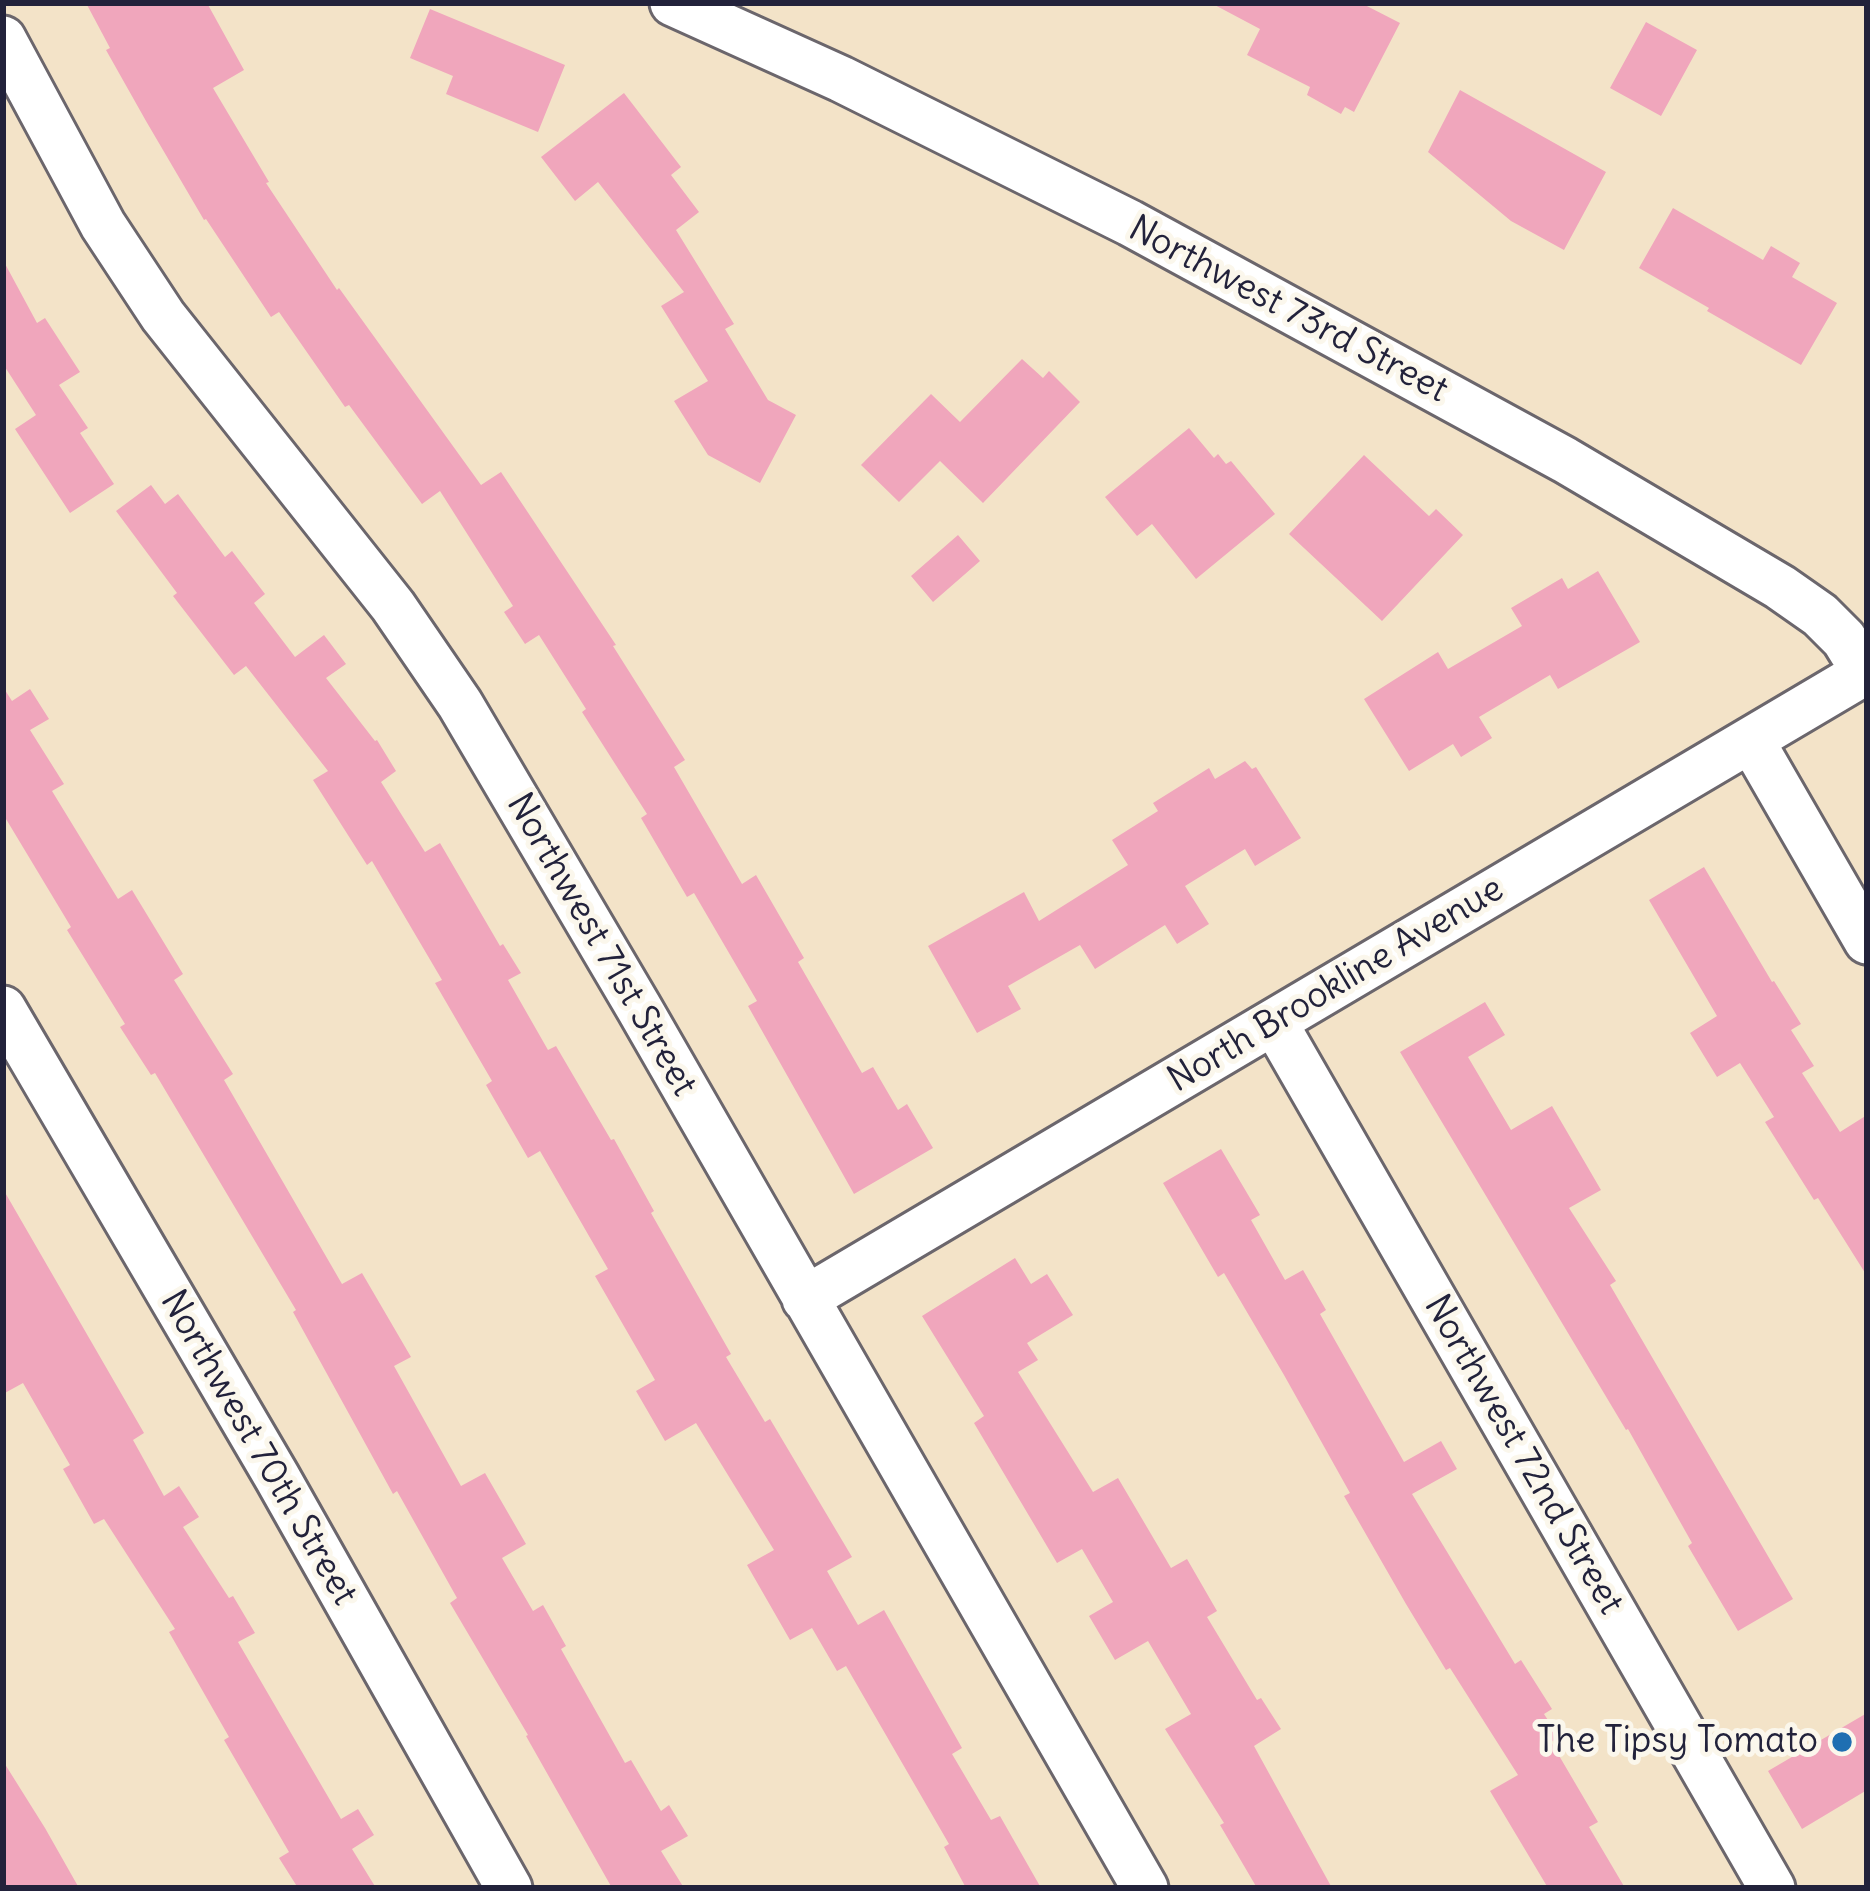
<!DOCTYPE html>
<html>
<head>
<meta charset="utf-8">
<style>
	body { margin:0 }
	#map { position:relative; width:1870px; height:1891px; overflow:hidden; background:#f3e3c8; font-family:Delius,sans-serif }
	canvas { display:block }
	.frame { position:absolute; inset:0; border:6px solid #22223b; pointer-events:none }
</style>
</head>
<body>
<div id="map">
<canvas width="1870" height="1891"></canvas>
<div class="frame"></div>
</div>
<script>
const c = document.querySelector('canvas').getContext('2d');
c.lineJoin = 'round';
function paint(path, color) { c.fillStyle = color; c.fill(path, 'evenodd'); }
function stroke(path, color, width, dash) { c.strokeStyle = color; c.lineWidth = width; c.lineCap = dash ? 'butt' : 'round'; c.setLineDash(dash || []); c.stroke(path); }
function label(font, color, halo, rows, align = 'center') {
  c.font = font + ' Delius,sans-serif'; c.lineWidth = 10; c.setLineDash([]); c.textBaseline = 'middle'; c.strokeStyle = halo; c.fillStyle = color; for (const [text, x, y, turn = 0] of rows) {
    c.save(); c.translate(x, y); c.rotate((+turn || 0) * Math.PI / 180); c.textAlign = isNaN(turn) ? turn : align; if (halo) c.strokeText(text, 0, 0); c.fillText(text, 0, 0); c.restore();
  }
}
paint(new Path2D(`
	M86 3H207L244 70 213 88 269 182 266 183 337 290 339 288 481 485 501 472 616 645 613 646 685 760 674 767 742 884 756 875 804 958 798 962 862 1073 873 1067 898 1110 907 1104 933 1148 854 1194 748 1006 757 1001 694 893 687 897 641 818 647 814 582 712 586 709 539 635 525 644 504 612 513 606 440 491 422 504 349 405 345 407 279 312 271 317 206 219 204 220 146 121 106 50 110 48Z
	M1211 3H1361L1400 23 1354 112 1345 107 1341 114 1307 95 1310 87 1247 55 1260 29Z
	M430 9 565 65 538 132 446 94 453 76 410 58Z
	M1646 22 1697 50 1661 116 1610 88Z
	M1460 90 1606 172 1564 250 1511 221 1428 152Z
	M624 93 681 167 671 175 699 212 676 230 734 324 725 329 768 400 796 415 760 483 708 455 674 401 708 381 661 306 684 292 598 182 575 201 541 157Z
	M1673 208 1763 260 1771 246 1800 263 1792 277 1837 303 1801 365 1707 311 1709 308 1639 268Z
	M3 260 37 323 45 318 80 372 59 385 88 428 80 433 114 484 70 513 15 429 36 415 3 364Z
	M1022 359 1043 378 1049 371 1080 402 983 503 940 461 899 502 861 465 931 394 960 422Z
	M1189 428 1214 458 1218 454 1226 464 1231 461 1275 514 1196 579 1152 524 1137 536 1105 497Z
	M1364 455 1429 516 1436 509 1463 535 1382 621 1289 534Z
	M151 485 165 504 178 494 225 557 232 551 265 594 254 603 295 657 324 635 346 664 326 678 375 741 377 740 396 771 381 782 425 852 440 843 500 946 503 944 521 973 508 980 548 1050 556 1046 611 1140 614 1139 654 1211 651 1213 731 1354 726 1357 765 1422 770 1419 852 1557 827 1571 858 1625 884 1610 962 1748 952 1754 991 1820 1000 1816 1041 1888H966L944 1847 949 1844 846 1666 837 1671 812 1628 790 1640 747 1565 774 1550 696 1423 665 1441 636 1391 655 1380 595 1276 608 1269 540 1151 528 1158 486 1085 492 1081 435 983 442 980 372 861 367 865 313 780 328 771 246 666 234 675 173 596 177 593 116 511Z
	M958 535 980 561 933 602 911 576Z
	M1598 571 1640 642 1558 689 1550 675 1479 717 1492 738 1461 757 1453 744 1409 771 1364 699 1438 652 1448 669 1522 626 1511 608 1562 578 1568 589Z
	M3 687 12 701 30 689 49 719 30 730 64 784 52 791 118 899 132 890 183 974 174 980 233 1074 224 1080 342 1284 362 1273 411 1357 394 1366 461 1486 485 1473 526 1544 502 1558 533 1611 543 1605 566 1646 561 1649 625 1763 631 1760 661 1811 669 1805 688 1836 661 1851 684 1888H612L526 1736 528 1735 450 1603 457 1598 397 1491 393 1494 293 1312 296 1310 155 1073 151 1075 120 1027 125 1024 67 930 71 927 3 814Z
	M1245 761 1252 769 1256 767 1301 838 1255 866 1245 849 1185 886 1209 924 1177 944 1165 925 1095 969 1080 945 1008 986 1021 1009 977 1033 928 946 1024 892 1039 921 1128 865 1112 840 1158 811 1153 803 1209 768 1215 779Z
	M1704 867 1772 982 1774 981 1801 1024 1791 1030 1814 1066 1802 1073 1840 1132 1867 1115V1276L1818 1198 1814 1200 1765 1122 1774 1117 1740 1063 1717 1077 1690 1033 1717 1016 1649 900Z
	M1485 1002 1505 1035 1468 1057 1511 1130 1552 1106 1601 1190 1569 1208 1616 1281 1610 1285 1793 1599 1738 1631 1688 1546 1692 1543 1628 1429 1626 1430 1400 1052Z
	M1221 1149 1260 1215 1251 1220 1285 1280 1303 1270 1326 1310 1320 1314 1404 1462 1441 1441 1457 1469 1412 1494 1515 1664 1521 1660 1552 1709 1544 1714 1559 1737 1551 1742 1598 1822 1589 1827 1625 1888H1548L1490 1791 1518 1775 1450 1668 1446 1670 1406 1604 1344 1496 1350 1493 1284 1375 1224 1273 1218 1277 1163 1183Z
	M3 1189 144 1433 133 1440 164 1496 179 1486 199 1517 183 1527 229 1598 233 1596 255 1633 238 1642 277 1709 341 1819 358 1809 374 1835 352 1849 376 1888H298L279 1858 289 1852 224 1740 229 1737 169 1632 175 1629 104 1519 94 1524 63 1469 70 1465 23 1383 3 1394Z
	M1015 1258 1031 1284 1047 1274 1073 1315 1027 1343 1038 1360 1018 1372 1093 1492 1118 1478 1171 1568 1187 1559 1217 1611 1207 1617 1257 1700 1261 1698 1281 1729 1254 1746 1332 1888H1257L1220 1825 1224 1823 1165 1729 1191 1714 1148 1641 1115 1660 1089 1616 1113 1602 1082 1549 1057 1563 974 1423 984 1416 922 1316Z
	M1867 1713V1790L1802 1829 1768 1771Z
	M3 1761 45 1828 79 1888H3Z`), '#f0a6bc');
const street = new Path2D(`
	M673 3 841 79 1130 223 1565 460 1780 587 1820 615 1844 639 1865 673
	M3 39 103 225 163 316 393 606 460 704 639 1008 1145 1888
	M1751 740 1867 941
	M3 1009 277 1477 509 1888
	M1274 1022 1772 1888
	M805 1299 1867 671`);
stroke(street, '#6b666c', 51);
stroke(street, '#fff', 45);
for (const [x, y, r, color] of [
	[1842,1742,12,"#1f6fb2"]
]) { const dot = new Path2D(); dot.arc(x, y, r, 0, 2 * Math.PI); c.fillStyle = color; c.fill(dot); stroke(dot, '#fbf7ec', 4.5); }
label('36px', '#22223b', '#fbf7ec', [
	["Northwest 73rd Street",1288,310,28],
	["Northwest 71st Street",601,945,60],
	["North Brookline Avenue",1336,985,-31],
	["Northwest 70th Street",258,1448,60],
	["Northwest 72nd Street",1523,1455,60]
]);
label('36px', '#22223b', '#fbf7ec', [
	["The Tipsy Tomato",1818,1742]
], 'right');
</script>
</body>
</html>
